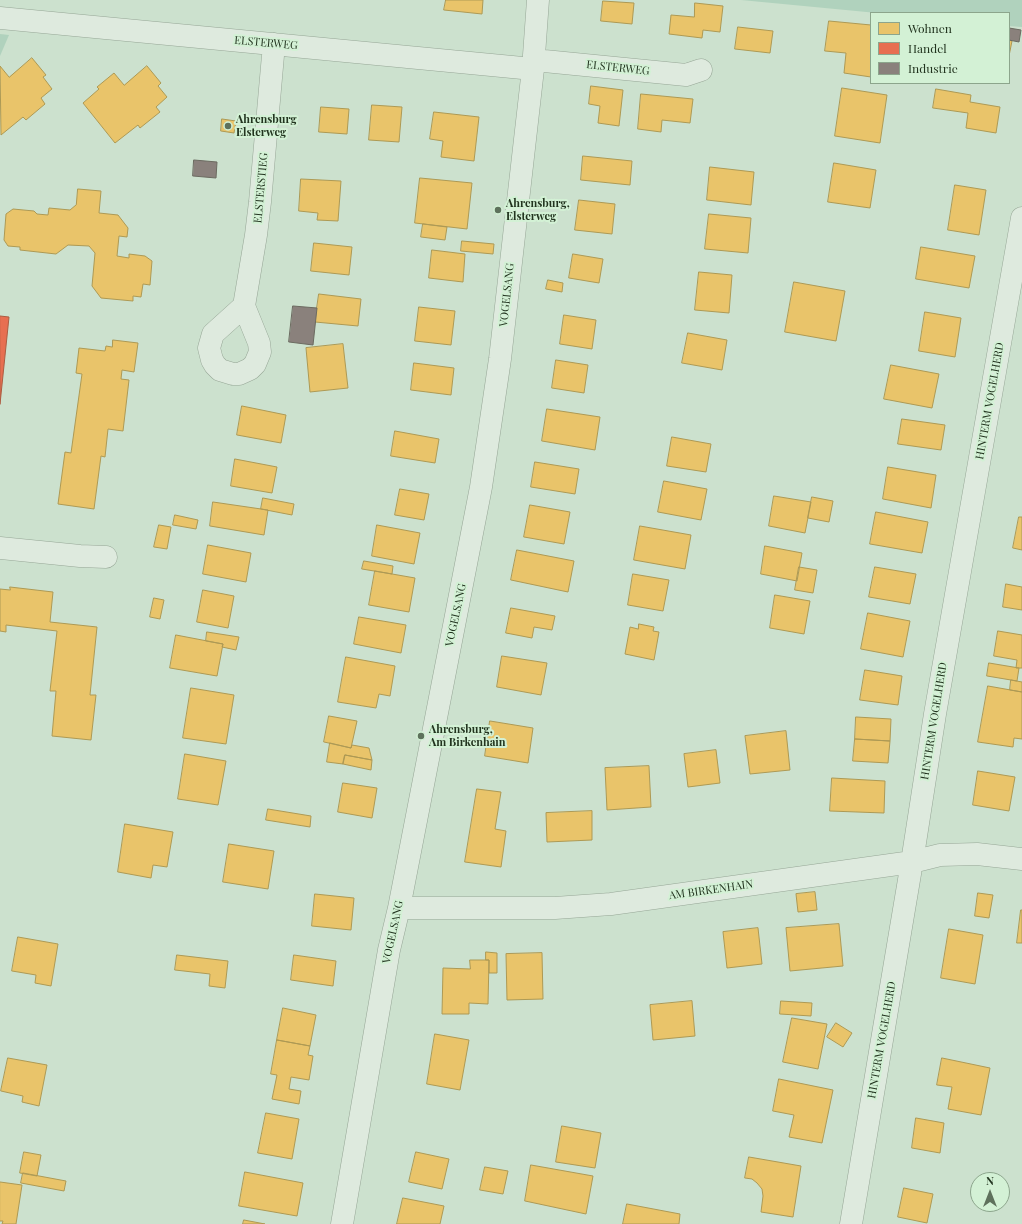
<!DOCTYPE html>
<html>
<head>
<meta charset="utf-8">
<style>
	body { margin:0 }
	#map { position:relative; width:1022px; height:1224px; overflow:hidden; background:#cce1ce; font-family:"Playfair Display",serif }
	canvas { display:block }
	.legend { position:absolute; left:870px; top:12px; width:140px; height:72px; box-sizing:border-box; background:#d3f1d5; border:1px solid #8ca58c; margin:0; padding:5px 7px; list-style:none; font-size:12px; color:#22341f }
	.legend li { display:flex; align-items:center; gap:8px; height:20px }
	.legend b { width:20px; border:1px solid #8ca58c }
	.north { position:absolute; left:970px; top:1172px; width:40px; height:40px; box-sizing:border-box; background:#d3f1d5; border:1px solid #8ca58c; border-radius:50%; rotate:0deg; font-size:11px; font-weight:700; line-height:16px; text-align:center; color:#22341f }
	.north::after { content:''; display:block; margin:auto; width:14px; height:18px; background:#5e715c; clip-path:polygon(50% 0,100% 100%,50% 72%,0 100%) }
</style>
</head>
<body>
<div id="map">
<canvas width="1022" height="1224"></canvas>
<ul class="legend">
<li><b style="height:11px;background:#e9c46a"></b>Wohnen</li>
<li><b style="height:11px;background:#e76f51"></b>Handel</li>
<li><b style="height:11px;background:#8a817c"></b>Industrie</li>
</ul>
<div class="north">N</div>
</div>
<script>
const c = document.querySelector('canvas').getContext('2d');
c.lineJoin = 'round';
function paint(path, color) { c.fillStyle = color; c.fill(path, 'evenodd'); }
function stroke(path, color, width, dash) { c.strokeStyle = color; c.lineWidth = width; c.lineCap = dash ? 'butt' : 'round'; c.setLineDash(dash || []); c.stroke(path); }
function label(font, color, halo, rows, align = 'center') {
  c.font = font + ' "Playfair Display",serif'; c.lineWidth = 4; c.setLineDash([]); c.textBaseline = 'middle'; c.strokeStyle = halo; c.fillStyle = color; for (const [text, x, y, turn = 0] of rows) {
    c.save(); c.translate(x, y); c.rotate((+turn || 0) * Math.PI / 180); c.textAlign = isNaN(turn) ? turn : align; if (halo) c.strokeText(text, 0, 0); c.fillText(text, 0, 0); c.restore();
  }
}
paint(new Path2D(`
	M741 0H1022V27L1009 26V13H877Z
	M0 34 9 35 0 56Z`), '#b0d2bd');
const homes = new Path2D(`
	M446 0H483L482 14 444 10Z
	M603 1 634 3 632 24 601 21Z
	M695 3 723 6 720 32 703 30 702 38 669 34 671 15 694 17Z
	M829 21 871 25V77L844 73 846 53 825 51Z
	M738 27 773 31 770 53 735 49Z
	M1009 40 1012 41 1009 56Z
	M32 58 46 75 43 77 52 89 41 98 45 104 26 120 23 117 1 135 0 66 9 77Z
	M147 66 161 83 158 86 167 97 156 107 160 112 140 128 138 125 115 143 83 103 99 89 97 87 114 73 124 85Z
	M591 86 623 90 619 126 598 123 600 106 589 104Z
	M842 88 887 95 880 143 835 136Z
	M936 89 971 95 970 102 1000 107 996 133 966 128 968 113 933 108Z
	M641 94 693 99 690 123 662 120 661 132 638 129Z
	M372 105 402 107 399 142 369 140Z
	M321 107 349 109 347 134 319 132Z
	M434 112 479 117 474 161 441 157 443 141 430 139Z
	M222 119 236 121 234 133 221 131Z
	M583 156 632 161 630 185 581 180Z
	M834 163 876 170 870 208 828 202Z
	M710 167 754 172 751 205 707 200Z
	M420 178 472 183 467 229 415 223Z
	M301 179 341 181 338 221 317 220 318 213 299 211Z
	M955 185 986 190 979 235 948 230Z
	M78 189 101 191 99 213 118 215 128 228 127 237 119 236 117 256 129 258V254L145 256 152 261 150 285 143 284 141 297 133 296V301L101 298 92 286 95 253 89 246 68 245 56 254 20 250V247L8 246 4 240 6 214 13 209 34 211 37 214 48 215 49 208 70 210 76 205Z
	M579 200 615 204 612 234 575 230Z
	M709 214 751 218 748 253 705 249Z
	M423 224 447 227 445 240 421 237Z
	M462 241 494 244 493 254 461 251Z
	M314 243 352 247 349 275 311 271Z
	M921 247 975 256 969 288 916 279Z
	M432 250 465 254 463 282 429 278Z
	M573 254 603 259 599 283 569 278Z
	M699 272 732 275 729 313 695 310Z
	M548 280 563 283 562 292 546 289Z
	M794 282 845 291 836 341 785 332Z
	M319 294 361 299 358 326 315 322Z
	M419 307 455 311 451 345 415 341Z
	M925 312 961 318 955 357 919 351Z
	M564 315 596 320 592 349 560 344Z
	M688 333 727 340 722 370 682 363Z
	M113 340 138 343 134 372 122 370 121 379 129 380 123 431 108 429 105 457 101 456 94 509 58 504 65 452 71 453 82 374 76 373 79 348 105 351 106 346 112 347Z
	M343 344 348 388 310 392 306 348Z
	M556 360 588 365 584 393 552 388Z
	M414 363 454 368 451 395 411 390Z
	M891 365 939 374 932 408 884 399Z
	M242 406 286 415 281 443 237 435Z
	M547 409 600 417 595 450 542 441Z
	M902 419 945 425 941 450 898 444Z
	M395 431 439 439 435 463 391 456Z
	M672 437 711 444 706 472 667 466Z
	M235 459 277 467 272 493 231 486Z
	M535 462 579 469 575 494 531 487Z
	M888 467 936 475 931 508 883 499Z
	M664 481 707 489 701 520 658 512Z
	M400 489 429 494 424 520 395 515Z
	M774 496 811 502 805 533 769 526Z
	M812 497 833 501 829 522 808 518Z
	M263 498 294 504 292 515 261 509Z
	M213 502 268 510 264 535 210 526Z
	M530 505 570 512 564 544 524 537Z
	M876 512 928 522 922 553 870 544Z
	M175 515 198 520 196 529 173 525Z
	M1019 517H1022V550L1013 548Z
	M159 525 171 527 167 549 154 547Z
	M377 525 420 533 414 564 372 556Z
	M640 526 691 535 685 569 634 560Z
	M208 545 251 553 246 582 203 574Z
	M765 546 802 553 797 581 761 574Z
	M517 550 574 561 568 592 511 580Z
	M364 561 393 566 392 574 362 569Z
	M799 567 817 570 813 593 795 590Z
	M875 567 916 574 910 604 869 597Z
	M375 571 415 578 409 612 369 605Z
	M633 574 669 580 663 611 628 605Z
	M1006 584 1022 587V610L1003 607Z
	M10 587 53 592 50 622 97 627 90 695H96L91 740 52 736 56 691H50L57 631 6 625V632L0 631V589L10 590Z
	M203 590 234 596 228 628 197 622Z
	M775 595 810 601 804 634 770 628Z
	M154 598 164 600 160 619 150 617Z
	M511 608 555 616 552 630 534 627 532 638 506 633Z
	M868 613 910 621 903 657 861 649Z
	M359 617 406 625 401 653 354 644Z
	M639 624 654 627 653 631 659 632 654 660 625 654 630 627 638 629Z
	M998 631 1022 635V668H1016L1017 660 994 656Z
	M207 632 239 637 236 650 222 647 223 644 206 641Z
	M176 635 223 644 217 676 170 668Z
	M502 656 547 663 541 695 497 687Z
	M346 657 395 666 390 696 379 694 376 708 338 702Z
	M989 663 1019 668 1017 681 987 676Z
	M865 670 902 676 898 705 860 700Z
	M1011 680 1022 682V692L1010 690Z
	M988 686 1022 692V739L1014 738 1013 747 978 742Z
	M191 688 234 695 226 744 183 738Z
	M329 716 357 721 351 748 324 742Z
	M856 717 891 719 890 741 855 739Z
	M490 721 533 728 528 763 485 756Z
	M786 731 790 770 750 774 745 736Z
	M855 739 890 741 888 763 853 761Z
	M330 743 351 748 352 745 369 748 372 760 345 755 343 764 327 762Z
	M716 750 720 783 688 787 684 754Z
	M185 754 226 761 218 805 178 799Z
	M345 755 372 760 371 770 343 764Z
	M649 766 651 807 607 810 605 768Z
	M978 771 1015 777 1009 811 973 805Z
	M832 778 885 781 884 813 830 811Z
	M343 783 377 788 372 818 338 812Z
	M477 789 501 792 495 829 506 831 501 867 465 862Z
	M268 809 311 816 310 827 266 820Z
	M592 811V840L547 842 546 813Z
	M125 824 173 832 167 867 153 865 151 878 118 872Z
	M229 844 274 851 268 889 223 882Z
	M815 892 817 910 798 912 796 894Z
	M978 893 993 895 989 918 975 916Z
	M315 894 354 898 351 930 312 926Z
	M1021 910H1022V943H1017Z
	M839 924 843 966 790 971 786 928Z
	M758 928 762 964 727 968 723 932Z
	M949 929 983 935 975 984 941 978Z
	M18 937 58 944 51 986 35 983 36 975 12 971Z
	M486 952 497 953V973H489V960H486Z
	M542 953 543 999 507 1000 506 954Z
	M177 955 228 961 225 988 209 986 210 974 175 970Z
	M294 955 336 961 333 986 291 980Z
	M470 960H489L488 1004 469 1003V1014H442L443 968 470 969Z
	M692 1001 695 1036 653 1040 650 1005Z
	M781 1001 812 1003 811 1016 780 1014Z
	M283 1008 316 1015 310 1046 277 1040Z
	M792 1018 827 1024 818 1069 783 1062Z
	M836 1023 852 1033 843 1047 827 1037Z
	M435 1034 469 1040 460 1090 427 1084Z
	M277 1040 310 1046 308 1055 313 1056 309 1080 291 1077 289 1089 301 1091 299 1104 272 1099 277 1075 271 1074Z
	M8 1058 47 1065 39 1106 22 1102 23 1096 1 1091Z
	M942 1058 990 1068 981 1115 948 1109 952 1087 937 1085Z
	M779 1079 833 1090 822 1143 789 1137 794 1115 773 1111Z
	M266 1113 299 1119 292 1159 258 1153Z
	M916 1118 944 1123 940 1153 912 1148Z
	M562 1126 601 1133 595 1168 556 1162Z
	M24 1152 41 1155 37 1176 20 1173Z
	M416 1152 449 1159 442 1189 409 1182Z
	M749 1157 801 1166 793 1217 761 1212 763 1196 762 1189 757 1183 752 1179 745 1178Z
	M531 1165 593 1176 586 1214 525 1201Z
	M485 1167 508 1171 503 1194 480 1190Z
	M245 1172 303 1183 297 1216 239 1206Z
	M23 1173 66 1181 64 1191 21 1183Z
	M0 1182 22 1185 16 1224H2L3 1221H0Z
	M904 1188 933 1194 927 1223 898 1217Z
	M403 1198 444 1206 440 1224H397Z
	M627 1204 680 1214 679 1224H623Z
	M244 1220 265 1224H243Z`);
paint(homes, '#e9c46a');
stroke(homes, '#ad9954', 1);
const shops = new Path2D(`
	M0 316 9 317 0 404Z`);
paint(shops, '#e76f51');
stroke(shops, '#ac5d42', 1);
const industry = new Path2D(`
	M1009 28 1021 30 1019 42 1009 40Z
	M194 160 217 162 216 178 193 176Z
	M293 306 317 308 313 345 289 342Z`);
paint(industry, '#8a817c');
stroke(industry, '#6b6a60', 1);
const minor = new Path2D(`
	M0 18 533 69
	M534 60 686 75 701 70
	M244 306 259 343 260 352 255 364 250 369 239 374H233L220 370 215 365 212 360 209 348 213 334 244 306 256 235 260 202 274 44
	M0 548 80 556 106 557
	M399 908H555L611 904 912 862 940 855 977 854 1022 859
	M342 1224 389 950 399 908 481 487 500 359 533 69 538 0
	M851 1224 912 862 935 714 1022 218`);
stroke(minor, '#96a696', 23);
stroke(minor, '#deeade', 22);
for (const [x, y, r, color] of [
	[228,126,4,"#5e715c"],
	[498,210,4,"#5e715c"],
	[421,736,4,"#5e715c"]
]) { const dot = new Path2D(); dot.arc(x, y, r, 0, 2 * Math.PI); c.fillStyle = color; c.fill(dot); stroke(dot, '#d3f1d5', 1.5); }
label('11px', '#22341f', '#d3f1d5', [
	["ELSTERWEG",266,43,5],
	["ELSTERWEG",618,68,6],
	["ELSTERSTIEG",261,188,-85],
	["VOGELSANG",507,295,-84],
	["HINTERM VOGELHERD",990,401,-80],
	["VOGELSANG",456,615,-78],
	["HINTERM VOGELHERD",934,721,-81],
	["AM BIRKENHAIN",711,890,-8],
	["VOGELSANG",393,932,-78],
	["HINTERM VOGELHERD",882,1040,-80]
]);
label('bold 11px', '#22341f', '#d3f1d5', [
	["Ahrensburg",236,120],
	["Elsterweg",236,133],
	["Ahrensburg,",506,204],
	["Elsterweg",506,217],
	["Ahrensburg,",429,730],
	["Am Birkenhain",429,743]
], 'left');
</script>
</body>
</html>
